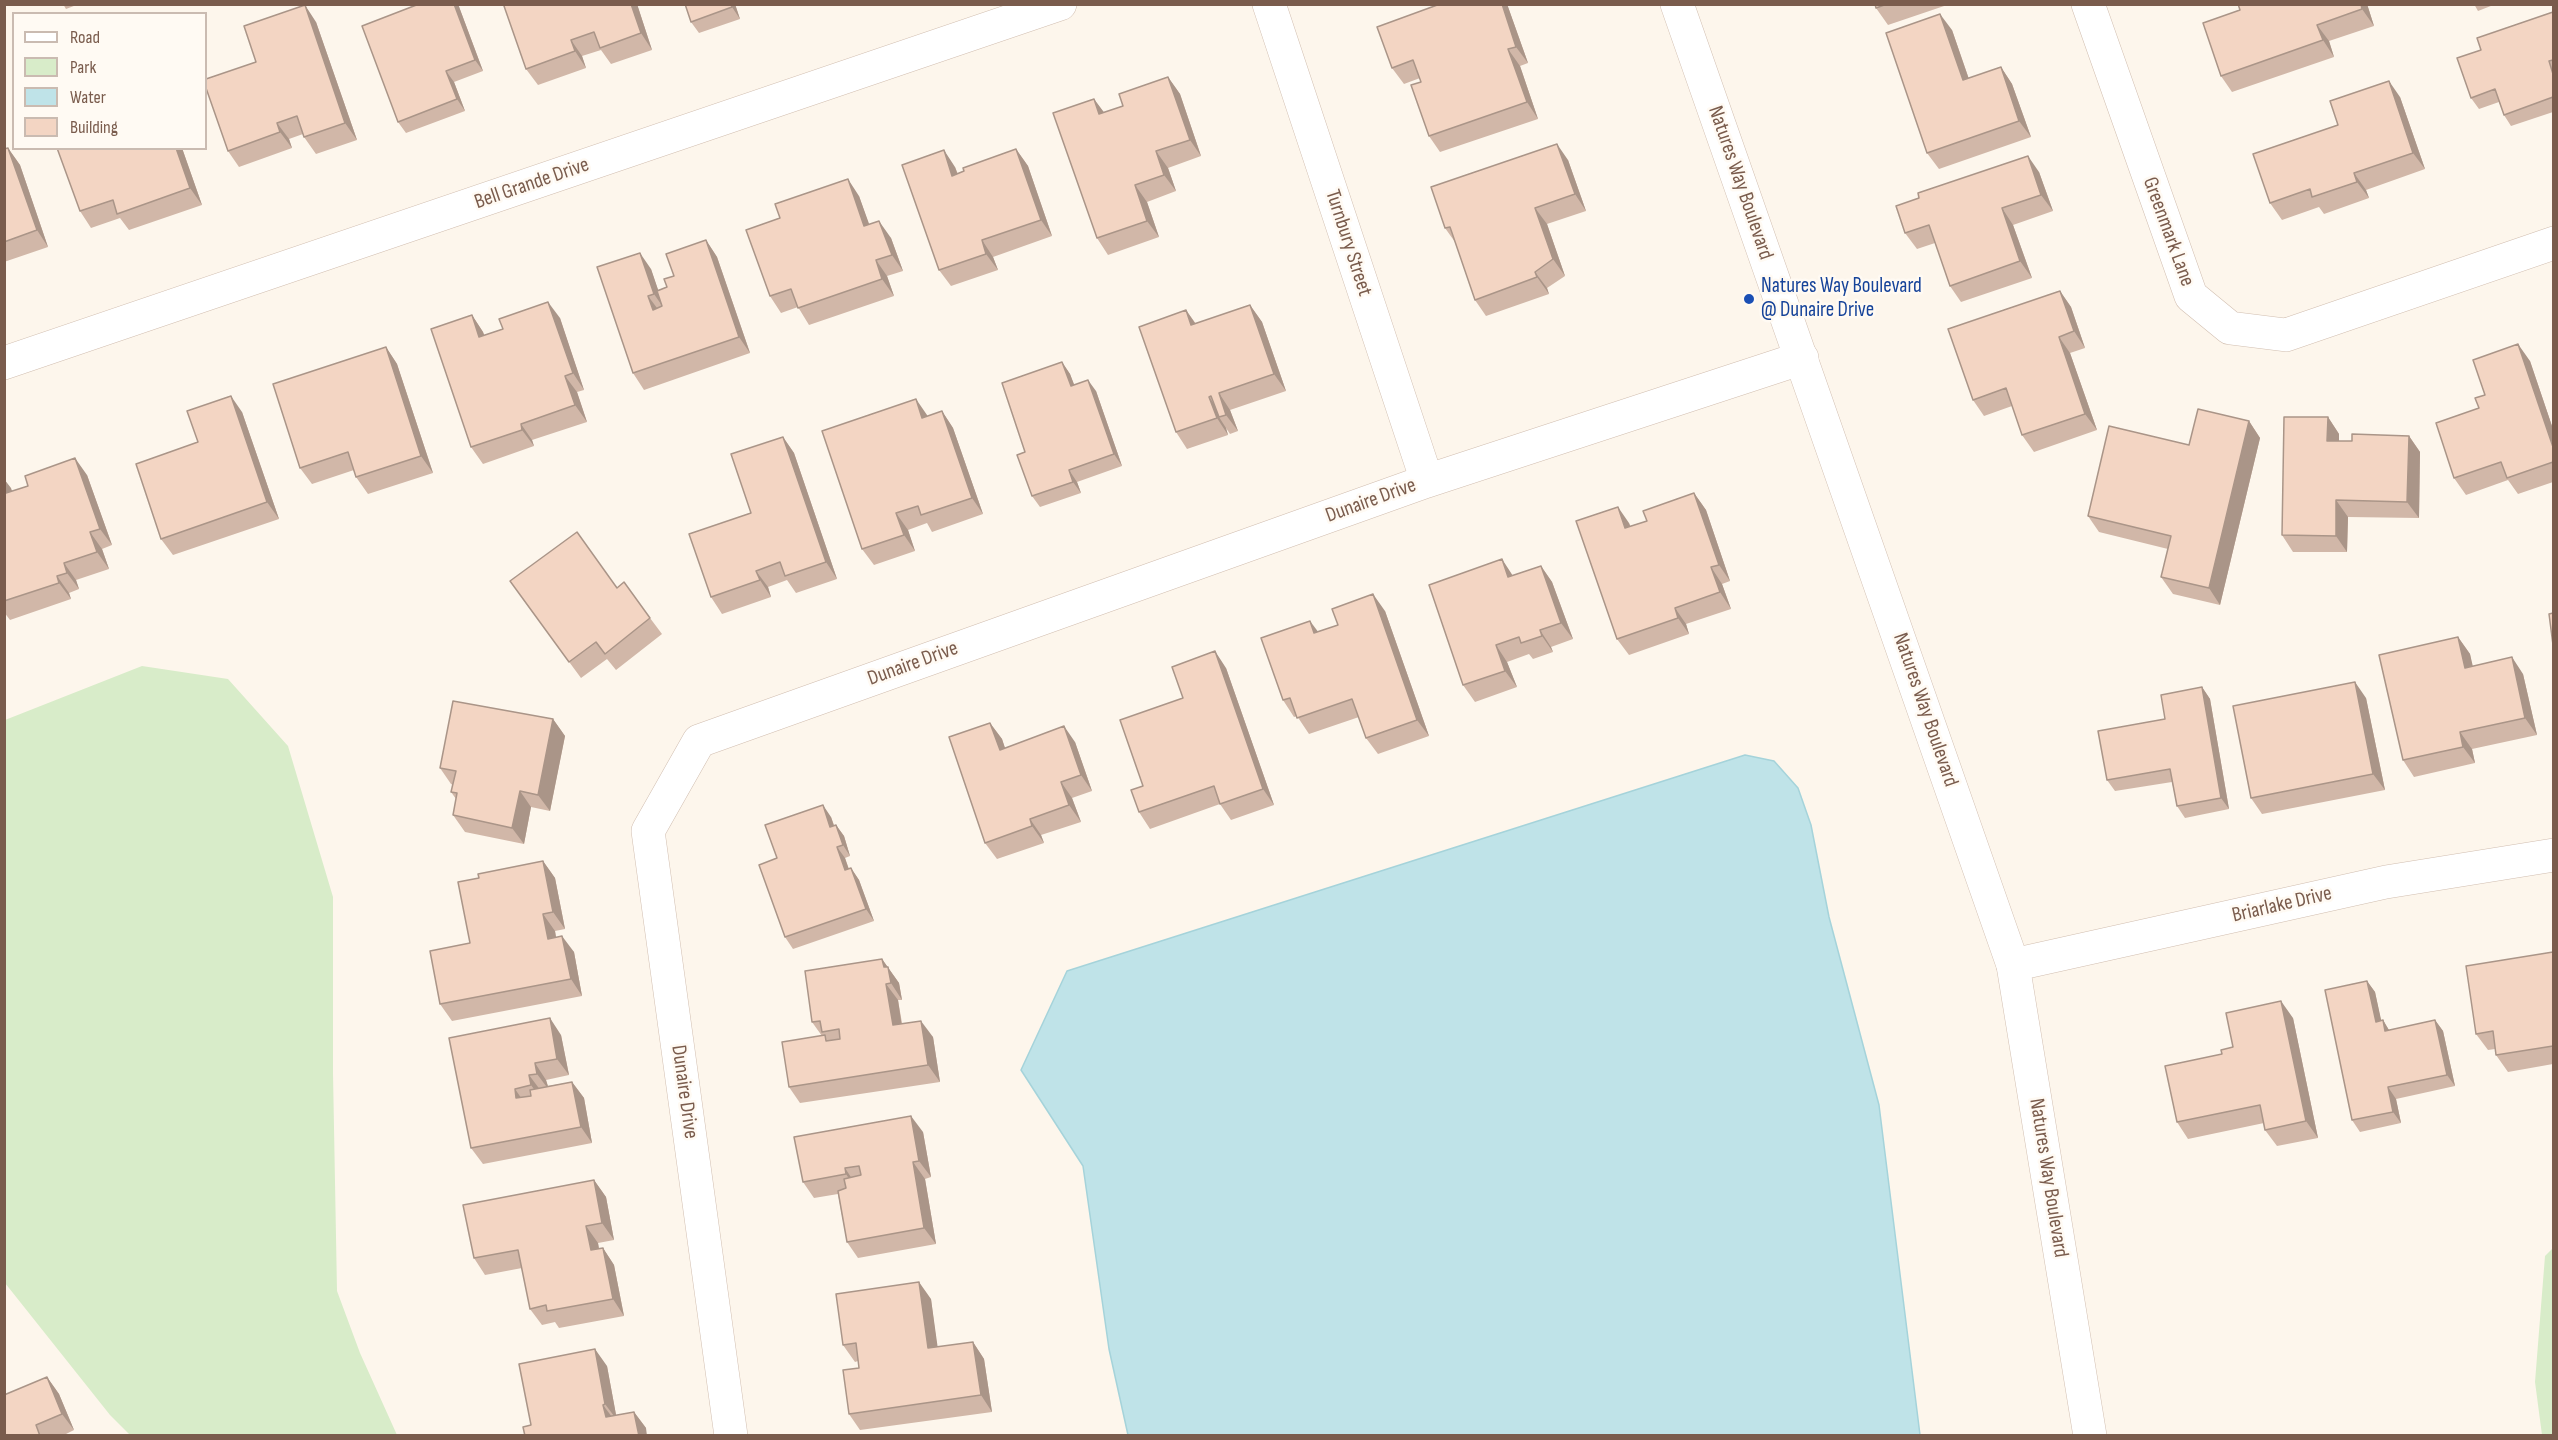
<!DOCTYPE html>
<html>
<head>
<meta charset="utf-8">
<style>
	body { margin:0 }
	#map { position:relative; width:2558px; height:1440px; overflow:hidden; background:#fdf6ec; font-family:"Sofia Sans Condensed",sans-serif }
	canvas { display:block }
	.frame { position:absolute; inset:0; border:6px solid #7a5c4d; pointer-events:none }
	.legend { position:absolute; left:12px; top:12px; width:195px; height:138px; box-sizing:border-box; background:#fffaf3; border:2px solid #cabbb1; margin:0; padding:8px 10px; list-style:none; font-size:18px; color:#7a5c4d }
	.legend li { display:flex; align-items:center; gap:12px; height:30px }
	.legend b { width:30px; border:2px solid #cabbb1 }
</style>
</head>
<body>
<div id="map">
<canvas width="2558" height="1440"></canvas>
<div class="frame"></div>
<ul class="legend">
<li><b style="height:8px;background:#fff"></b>Road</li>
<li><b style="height:16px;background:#d8ecc9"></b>Park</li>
<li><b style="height:16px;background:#bfe3e8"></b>Water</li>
<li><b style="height:16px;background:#f3d5c3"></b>Building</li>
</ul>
</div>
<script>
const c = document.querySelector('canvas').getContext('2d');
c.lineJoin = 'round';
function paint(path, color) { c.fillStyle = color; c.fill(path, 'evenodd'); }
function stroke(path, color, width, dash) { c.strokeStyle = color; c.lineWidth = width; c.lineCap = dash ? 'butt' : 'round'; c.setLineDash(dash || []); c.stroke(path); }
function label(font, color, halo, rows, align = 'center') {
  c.font = font + ' "Sofia Sans Condensed",sans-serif'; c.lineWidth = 5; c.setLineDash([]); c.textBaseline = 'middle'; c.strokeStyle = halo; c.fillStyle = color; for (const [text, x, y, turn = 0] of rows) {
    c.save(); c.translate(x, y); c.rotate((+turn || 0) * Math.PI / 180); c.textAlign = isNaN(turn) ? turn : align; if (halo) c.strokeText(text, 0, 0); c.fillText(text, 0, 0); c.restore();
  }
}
paint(new Path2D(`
	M142 666 228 679 288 746 333 897V1073L337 1291 360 1353 397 1435H130L110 1415 5 1283V720Z
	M2553 1248V1435H2542L2535 1382 2545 1256Z`), '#d8ecc9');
const water = new Path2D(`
	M1745 755 1774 761 1798 788 1811 825 1829 917 1879 1105 1920 1435H1128L1109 1349 1083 1166 1021 1070 1067 971Z`);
paint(water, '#bfe3e8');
stroke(water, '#a5d3da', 1.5);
const minor = new Path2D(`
	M1269 4 1427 481
	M2088 4 2191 296 2230 328 2286 335 2554 243
	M4 363 1060 4
	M2013 965 2386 882 2554 855
	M731 1436 648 831 699 741 1427 481 1802 358`);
const tertiary = new Path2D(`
	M1677 4 2013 965 2090 1436`);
stroke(minor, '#d1beb0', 34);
stroke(tertiary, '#d1beb0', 34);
stroke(minor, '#fff', 33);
stroke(tertiary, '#fff', 33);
paint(new Path2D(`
	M63 4H79L66 9Z
	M458 4 483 71 454 82 465 111 406 133 398 122Z
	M507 4H637L652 50 611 64 601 50 582 56 586 68 538 85 526 69Z
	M735 4 740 19 699 33 691 22Z
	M1507 4 1528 63 1520 66 1538 119 1440 152 1429 136 1420 78 1404 84 1392 68Z
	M1875 4H1950L1888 25 1876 8Z
	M2367 4 2374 26 2329 41 2334 57 2232 92 2221 76 2203 23Z
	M2474 4H2496L2478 11Z
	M2553 12V112L2511 126 2504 115 2499 102 2479 109 2471 98 2481 50Z
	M316 22 357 140 316 154 304 137 303 134 289 139 292 148 239 167 228 151 256 62Z
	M1952 30 1969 79 2001 67 2012 84 2031 137 1939 169 1927 153Z
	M1168 77 1180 94 1201 156 1168 168 1176 191 1147 202 1159 237 1108 255 1097 238 1094 99 1104 113 1123 106Z
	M2400 97 2425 169 2366 190 2369 198 2324 214 2319 207 2282 220 2270 203 2338 125Z
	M8 148 20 165 48 247 4 262V149Z
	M182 148 202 205 129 230 120 218 91 228 80 211Z
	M1016 149 1028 166 1052 236 993 257 998 270 951 286 939 270 955 167 958 174Z
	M1568 160 1586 211 1547 224 1565 276 1547 288 1549 294 1486 316 1475 300 1455 242 1445 228Z
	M2039 172 2053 211 2013 225 2032 278 1961 302 1950 286 1935 243 1917 249 1905 233Z
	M859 196 869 225 891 238 903 271 887 276 894 296 809 325 798 307 781 313 770 296Z
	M706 240 717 257 750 353 644 390 633 373 651 269 658 290 667 287 674 276Z
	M2060 291 2071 307 2085 348 2070 353 2097 430 2034 452 2022 435 2012 406 1984 416 1973 400Z
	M1250 305 1262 322 1286 391 1230 410 1238 431 1230 434 1226 428 1228 435 1187 449 1176 432 1186 310 1196 324Z
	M472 315 483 332 484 335 560 318 584 390 577 392 587 422 532 440 534 446 483 464 471 447Z
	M386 347 397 364 433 473 368 494 356 477 354 470 312 484 300 468Z
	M2530 361 2553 429V482L2518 494 2508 480 2466 495 2454 478 2479 408 2485 395Z
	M1062 362 1070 374 1074 385 1096 391 1122 466 1077 482 1081 493 1040 507 1032 496Z
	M942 411 953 428 983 514 932 532 927 523 908 530 915 551 874 565 862 549 928 416Z
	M242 412 279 519 173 555 161 539 198 442Z
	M2328 417 2339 434V441H2352L2409 436 2420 452 2419 518 2348 517 2347 552H2293L2282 535Z
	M2249 421 2260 438 2220 605 2173 594 2161 577 2168 549 2099 532 2088 516Z
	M783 437 794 453 837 579 796 593 787 580 768 587 771 597 722 614 711 597 751 513Z
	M87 475 112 545 102 549 109 569 76 580 79 589 69 593 71 599 10 620 4 612V479L12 491Z
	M1694 493 1706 510 1730 581 1722 584 1731 609 1686 624 1689 634 1629 655 1617 639 1629 523 1630 526 1647 521Z
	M1541 566 1552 582 1573 639 1551 647 1553 652 1533 659 1529 654 1507 662 1517 687 1475 702 1463 685 1513 576Z
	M617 588 650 618 662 634 616 670 607 659 581 678 522 598Z
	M1385 611 1429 736 1378 754 1366 738 1359 717 1309 734 1297 716 1294 717 1283 700 1318 632Z
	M2458 637 2470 654 2472 666 2523 674 2537 735 2472 749 2475 763 2414 777 2403 760Z
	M1226 668 1274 805 1231 820 1220 804 1150 829 1139 812 1143 786 1183 698Z
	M2202 687 2210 699 2229 809 2185 818 2177 806 2172 782 2115 791 2107 780 2165 719Z
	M2366 698 2385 790 2262 814 2251 798Z
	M553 719 565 736 550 811 531 807 524 844 465 832 453 815 456 799 451 792 453 785 451 784 440 768Z
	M990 723 1002 739 1005 748 1075 742 1092 791 1072 798 1081 822 1041 835 1044 843 997 859 985 843Z
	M831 817 834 825H836L844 836 850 856 845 858 849 869 851 868 859 880 874 921 793 949 785 937 777 858Z
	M543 861 555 878 565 929 555 931 556 937 574 952 582 996 452 1021 440 1004 470 943 479 878Z
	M2553 952V1064L2508 1072 2496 1055 2495 1049 2488 1050 2476 1034Z
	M882 959 899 983 902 1000H898L902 1023 933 1037 940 1082 800 1103 789 1087 822 1036 812 1022Z
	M2367 981 2375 992 2381 1021 2383 1020 2389 1030 2435 1020 2443 1031 2455 1086 2396 1099 2401 1123 2360 1132 2352 1120Z
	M2293 1018 2318 1138 2277 1146 2265 1130 2264 1123 2188 1139 2177 1122 2222 1054 2233 1047Z
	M561 1035 569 1075 546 1080 548 1086 572 1082 584 1098 592 1143 483 1164 471 1148 449 1038Z
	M923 1132 931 1177 925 1179 936 1244 858 1258 847 1242 838 1194 814 1198 803 1182Z
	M594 1180 606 1197 614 1240 598 1243 599 1249 603 1248 614 1265 624 1316 559 1328 555 1322 542 1325 530 1309 522 1268 485 1275 474 1258Z
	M931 1299 937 1347 973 1342 984 1359 992 1412 860 1430 849 1414 859 1368 858 1361 855 1362 843 1345Z
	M607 1366 616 1415 634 1412 646 1428 531 1425Z
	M47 1377 59 1394 74 1430 62 1436H4Z`), '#d1b7a8');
paint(new Path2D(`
	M454 4H458L483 71 475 60Z
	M631 4H637L652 50 641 33Z
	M731 4H735L740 19 732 7Z
	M1502 4H1507L1528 63 1516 47Z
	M2361 4H2367L2374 26 2362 9Z
	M305 5 316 22 357 140 345 123Z
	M1940 14 1952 30 1975 97 1963 80Z
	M2317 25 2329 41 2334 57 2323 40Z
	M571 40 582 56 586 68 575 51Z
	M1508 49 1520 66 1538 119 1527 102Z
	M2001 67 2012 84 2031 137 2019 121Z
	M446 71 454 82 465 111 457 99Z
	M1168 77 1180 94 1201 156 1190 140Z
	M2389 81 2400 97 2425 169 2413 153Z
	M1094 99 1106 115 1099 114Z
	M277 123 289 139 292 148 280 132Z
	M1557 144 1568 160 1586 211 1575 194Z
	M8 148 20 165 48 247 37 230Z
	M176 148H182L202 205 190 188Z
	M1016 149 1028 166 1052 236 1041 220Z
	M944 150 955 167 964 193 952 176Z
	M1156 151 1168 168 1176 191 1164 175Z
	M2028 156 2039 172 2053 211 2041 195Z
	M2354 173 2366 190 2369 198 2357 182Z
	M848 179 859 196 876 243 864 226Z
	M1135 185 1147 202 1159 237 1147 221Z
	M1535 208 1547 224 1565 276 1553 259Z
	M2002 208 2013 225 2032 278 2020 261Z
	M879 221 891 238 903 271 892 255Z
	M706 240 717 257 750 353 739 337Z
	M982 240 993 257 998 270 986 254Z
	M640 253 651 269 665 310 654 294Z
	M876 260 887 276 894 296 882 279Z
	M1535 272 1547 288 1549 294 1537 277Z
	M2060 291 2071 307 2085 348 2074 331Z
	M648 296 660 312 653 310Z
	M548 302 560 318 584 390 573 373Z
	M1250 305 1262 322 1286 391 1274 374Z
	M1186 310 1197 326 1191 325Z
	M472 315 483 332 491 353 479 337Z
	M2059 337 2070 353 2097 430 2085 414Z
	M2518 344 2530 361 2553 429V447Z
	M386 347 397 364 433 473 421 456Z
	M1062 362 1070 374 1079 397 1071 386Z
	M565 376 577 392 587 422 575 405Z
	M1088 380 1096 391 1122 466 1114 454Z
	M1219 393 1230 410 1238 431 1226 415Z
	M231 396 242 412 279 519 267 502Z
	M1209 397 1221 413 1219 417 1226 428 1228 435 1217 418Z
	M916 399 927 415 934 435 922 418Z
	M942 411 953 428 983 514 972 498Z
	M2328 417 2339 434V457L2327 441Z
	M2249 421 2260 438 2220 605 2209 588Z
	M521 424 532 440 534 446 522 430Z
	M2409 436 2420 452 2419 518 2407 502Z
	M783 437 794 453 837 579 826 562Z
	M75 458 87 475 112 545 100 529Z
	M1069 470 1077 482 1081 493 1073 482Z
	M4 479 11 488 18 509 6 493 4 487Z
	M1694 493 1706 510 1730 581 1719 565Z
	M2336 500 2348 517 2347 552 2336 536Z
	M1618 507 1629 523 1637 545 1625 528Z
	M896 513 908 530 915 551 904 535Z
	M90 532 102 549 109 569 97 552Z
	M1502 559 1513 576 1508 577Z
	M64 563 76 580 79 589 67 573Z
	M1541 566 1552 582 1573 639 1561 623Z
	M1711 567 1722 584 1731 609 1720 592Z
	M756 571 768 587 771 597 760 580Z
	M57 576 69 593 71 599 59 583Z
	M1373 594 1385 611 1429 736 1417 720Z
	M1675 608 1686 624 1689 634 1678 618Z
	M1310 621 1322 637 1314 633Z
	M1540 630 1551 647 1553 652 1542 636Z
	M2458 637 2470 654 2477 684 2465 668Z
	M1496 645 1507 662 1517 687 1505 671Z
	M1215 651 1226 668 1274 805 1263 789Z
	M2512 657 2523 674 2537 735 2525 718Z
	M2355 682 2366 698 2385 790 2373 774Z
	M2202 687 2210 699 2229 809 2221 798Z
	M553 719 565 736 550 811 538 795Z
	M990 723 1002 739 1011 766 1000 750Z
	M1064 726 1075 742 1092 791 1081 775Z
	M2460 732 2472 749 2475 763 2463 747Z
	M1061 782 1072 798 1081 822 1069 805Z
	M520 791 531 807 524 844 512 828Z
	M823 805 831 817 838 838 830 827Z
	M1030 819 1041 835 1044 843 1032 826Z
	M836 825 844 836 850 856 843 845Z
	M837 847 845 858 853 882 845 870Z
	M543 861 555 878 565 929 553 912Z
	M851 868 859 880 874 921 866 909Z
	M543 914 555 931 559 956 548 939Z
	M562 936 574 952 582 996 571 979Z
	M882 959 899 983 902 1000 891 983 884 967Z
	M2367 981 2375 992 2384 1033 2376 1022Z
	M886 984 898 1000 904 1041 893 1025Z
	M2281 1001 2293 1018 2318 1138 2306 1121Z
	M550 1018 561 1035 569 1075 557 1059Z
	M2383 1020 2390 1032 2385 1031Z
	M2435 1020 2443 1031 2455 1086 2447 1075Z
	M921 1021 933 1037 940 1082 928 1065Z
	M535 1063 546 1080 549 1090 537 1074Z
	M529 1075 541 1091 543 1102 531 1085Z
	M572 1082 584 1098 592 1143 581 1127Z
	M2388 1087 2396 1099 2401 1123 2393 1112Z
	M515 1089 526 1105 516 1098Z
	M911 1116 923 1132 931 1177 919 1161Z
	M913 1162 925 1179 936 1244 924 1228Z
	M845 1168 856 1185 857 1191 846 1174Z
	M594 1180 606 1197 614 1240 602 1223Z
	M586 1226 598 1243 602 1267 591 1250Z
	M603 1248 614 1265 624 1316 613 1299Z
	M919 1282 931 1299 940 1364 928 1348Z
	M973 1342 984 1359 992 1412 981 1395Z
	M595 1349 607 1366 617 1420 605 1404Z
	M47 1377 59 1394 74 1430 62 1414Z
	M603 1405 615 1421 606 1417Z
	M634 1412 646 1428 647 1436H639Z`), '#aa9588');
const building = new Path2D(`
	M419 4H454L475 60 446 71 457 99 398 122 362 26Z
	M507 4H631L641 33 600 48 594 32 571 40 575 51 526 69 504 6Z
	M685 4H731L732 7 691 22Z
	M1440 4H1502L1516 47 1508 49 1527 102 1429 136 1411 85 1421 82 1413 60 1392 68 1377 27Z
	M1875 4H1887L1876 8Z
	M2238 4H2361L2362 9 2317 25 2323 40 2221 76 2203 23 2240 10Z
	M305 5 345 123 304 137 297 116 277 123 280 132 228 151 206 88V79L256 62 244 26Z
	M2553 12V60L2549 61 2553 74V97L2504 115 2495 89 2471 98 2457 58 2481 50 2477 38Z
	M1940 14 1963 80 2001 67 2019 121 1927 153 1886 33Z
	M1168 77 1190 140 1156 151 1164 175 1135 185 1147 221 1097 238 1053 113 1094 99 1099 114 1123 106 1119 94Z
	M2389 81 2413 153 2354 173 2357 182 2312 197 2310 189 2270 203 2253 154 2338 125 2330 101Z
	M1557 144 1575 194 1535 208 1553 259 1535 272 1537 277 1475 300 1450 227 1445 228 1431 187Z
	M8 148 37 230 4 242V149Z
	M57 148H176L190 188 117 214 113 200 80 211Z
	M1016 149 1041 220 982 240 986 254 939 270 902 165 944 150 952 176 964 171 963 168Z
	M2028 156 2041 195 2002 208 2020 261 1950 286 1929 225 1905 233 1896 206 1919 198 1918 193Z
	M848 179 864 226 879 221 892 255 876 260 882 279 798 308 791 289 770 296 746 230 780 218 775 204Z
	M706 240 739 337 633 373 597 267 640 253 654 294 648 296 653 310 662 306 657 291 667 287 664 279 674 276 666 254Z
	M2060 291 2074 331 2059 337 2085 414 2022 435 2006 388 1973 400 1948 329Z
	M548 302 573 373 565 376 575 405 521 424 522 430 471 447 431 329 472 315 479 337 503 329 499 319Z
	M1250 305 1274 374 1219 393 1226 415 1219 417 1211 396 1209 397 1217 418 1176 432 1139 327 1186 310 1191 325Z
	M2518 344 2553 447V462L2507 478 2501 462 2454 478 2436 423 2479 408 2475 398 2485 395 2473 360Z
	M386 347 421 456 356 477 348 452 300 468 273 384Z
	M1062 362 1071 386 1088 380 1114 454 1069 470 1073 482 1032 496 1017 455 1025 452 1002 383Z
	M231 396 267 502 161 539 136 464 198 442 187 411Z
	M916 399 922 418 942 411 972 498 921 515 918 506 896 513 904 535 862 549 822 431Z
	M2198 409 2249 421 2209 588 2161 577 2171 536 2088 516 2109 426 2189 445Z
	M2284 417H2328L2327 441H2352V434L2409 436 2407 502 2336 500V536L2282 535Z
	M783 437 826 562 785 576 780 562 756 571 760 580 711 597 689 534 751 513 731 454Z
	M75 458 100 529 90 532 97 552 64 563 67 573 57 576 59 583 4 601V487L6 493 28 486 25 476Z
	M1694 493 1719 565 1711 567 1720 592 1675 608 1678 618 1617 639 1576 521 1618 507 1625 528 1647 521 1643 511Z
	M577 532 617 588 624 582 650 618 605 654 596 642 569 662 510 581Z
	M1502 559 1508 577 1541 566 1561 623 1540 630 1542 636 1521 643 1519 637 1496 645 1505 671 1463 685 1429 585Z
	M1373 594 1417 720 1366 738 1352 699 1297 718 1290 698 1283 700 1261 638 1310 621 1314 633 1338 625 1332 609Z
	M2553 613V645L2549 614Z
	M2458 637 2465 668 2512 657 2525 718 2460 732 2463 747 2403 760 2379 655Z
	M1215 651 1263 789 1220 804 1214 786 1139 812 1131 790 1143 786 1120 720 1183 698 1172 667Z
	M2355 682 2373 774 2251 798 2233 706Z
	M2202 687 2221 798 2177 806 2170 769 2107 780 2098 731 2165 719 2161 695Z
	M453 701 553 719 538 795 520 791 512 828 453 815 457 793 451 792 456 771 440 768Z
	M990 723 1000 750 1064 726 1081 775 1061 782 1069 805 1030 819 1032 826 985 843 949 737Z
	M823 805 830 827 836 825 843 845 837 847 845 870 851 868 866 909 785 937 759 865 777 858 765 825Z
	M543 861 553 912 543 914 548 939 562 936 571 979 440 1004 430 951 470 943 458 882 479 878 478 874Z
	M2553 952V1046L2496 1055 2493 1031 2476 1034 2466 966Z
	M882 959 884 967H888L891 983 886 984 893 1025 921 1021 928 1065 789 1087 782 1042 825 1035 826 1041 840 1039 839 1029 822 1032 820 1021 812 1022 805 971Z
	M2367 981 2376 1022 2383 1020 2385 1031 2435 1020 2447 1075 2388 1087 2393 1112 2352 1120 2325 990Z
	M2281 1001 2306 1121 2265 1130 2260 1105 2177 1122 2165 1066 2222 1054 2221 1050 2233 1047 2226 1013Z
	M550 1018 557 1059 535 1063 537 1074 529 1075 531 1085 515 1089 516 1098 531 1096 530 1090 572 1082 581 1127 471 1148 449 1038Z
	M911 1116 919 1161 913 1162 924 1228 847 1242 838 1191 846 1188 844 1179 861 1175 859 1166 845 1168 846 1174 803 1182 794 1137Z
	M594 1180 602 1223 586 1226 591 1250 603 1248 613 1299 547 1311 546 1305 530 1309 518 1250 474 1258 463 1205Z
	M919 1282 928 1348 973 1342 981 1395 849 1414 843 1370 859 1368 856 1343 843 1345 836 1294Z
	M595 1349 605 1404 603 1405 606 1417 634 1412 639 1436H525L523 1427 531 1425 519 1364Z
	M47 1377 62 1414 36 1425 40 1436H4V1395Z`);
paint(building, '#f3d5c3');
stroke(building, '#aa9588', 1.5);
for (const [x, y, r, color] of [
	[1749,299,6,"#1a4fb4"]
]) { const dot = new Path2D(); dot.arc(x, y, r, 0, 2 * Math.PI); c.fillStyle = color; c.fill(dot); stroke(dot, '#fffaf3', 2); }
label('21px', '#7a5c4d', '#fffaf3', [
	["Natures Way Boulevard",1740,183,71],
	["Bell Grande Drive",532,184,-19],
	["Greenmark Lane",2168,232,70],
	["Turnbury Street",1348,243,72],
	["Dunaire Drive",1371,501,-20],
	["Dunaire Drive",913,664,-20],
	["Natures Way Boulevard",1925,710,71],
	["Briarlake Drive",2282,905,-13],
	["Dunaire Drive",684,1092,82],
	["Natures Way Boulevard",2048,1178,81]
]);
label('21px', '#164399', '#fffaf3', [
	["Natures Way Boulevard",1761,287],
	["@ Dunaire Drive",1761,311]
], 'left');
</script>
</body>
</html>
